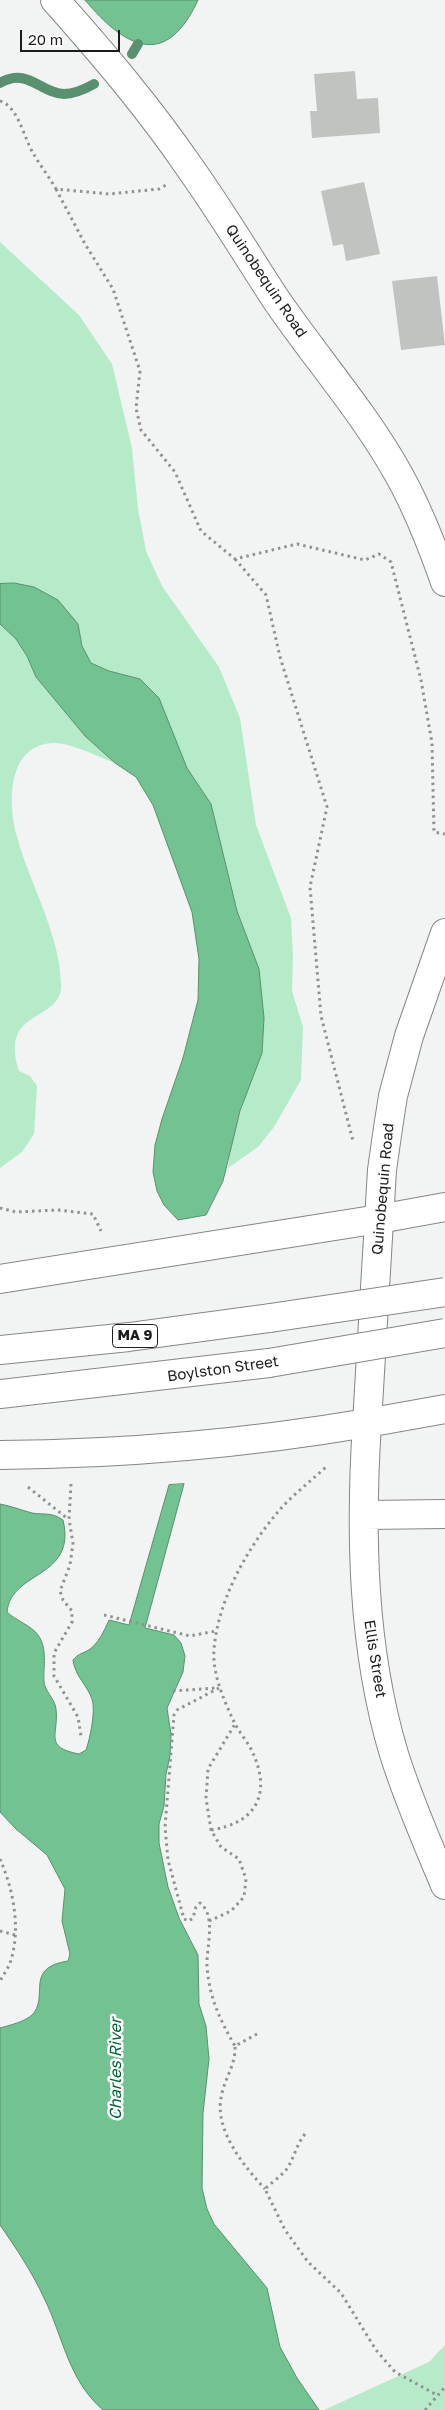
<!DOCTYPE html>
<html>
<head>
<meta charset="utf-8">
<style>
	body { margin:0 }
	#map { position:relative; width:445px; height:2410px; overflow:hidden; background:#f1f4f2; font-family:"Golos Text",sans-serif }
	canvas { display:block }
	.scale { position:absolute; left:20px; top:30px; width:100px; height:22px; box-sizing:border-box; border:2px solid #1b1c1c; border-top:0; padding-left:6px; font-size:15px; line-height:18px; white-space:nowrap; color:#1b1c1c; -webkit-text-stroke:4px #fff; paint-order:stroke }
</style>
</head>
<body>
<div id="map">
<canvas width="445" height="2410"></canvas>
<div class="scale">20 m</div>
</div>
<script>
const c = document.querySelector('canvas').getContext('2d');
c.lineJoin = 'round';
function paint(path, color) { c.fillStyle = color; c.fill(path, 'evenodd'); }
function stroke(path, color, width, dash) { c.strokeStyle = color; c.lineWidth = width; c.lineCap = dash ? 'butt' : 'round'; c.setLineDash(dash || []); c.stroke(path); }
function label(font, color, halo, rows, align = 'center') {
  c.font = font + ' "Golos Text",sans-serif'; c.lineWidth = 5; c.setLineDash([]); c.textBaseline = 'middle'; c.strokeStyle = halo; c.fillStyle = color; for (const [text, x, y, turn = 0] of rows) {
    c.save(); c.translate(x, y); c.rotate((+turn || 0) * Math.PI / 180); c.textAlign = isNaN(turn) ? turn : align; if (halo) c.strokeText(text, 0, 0); c.fillText(text, 0, 0); c.restore();
  }
}
paint(new Path2D(`
	M0 242 79 315 112 364 132 448 138 509 146 551 162 586 219 667 240 718 256 825 291 918 293 957 292 991 303 1027 301 1080 274 1127 258 1147 228 1168 231 1143 249 1085 259 969 237 911 211 804 187 768 159 698 140 679 109 671 91 663 82 646 78 624 14 583 0 584Z
	M0 624 16 639 27 656 36 677 85 736 115 763C99 757 71 743 54 743 8 744 8 800 16 833 25 869 43 902 53 938 56 948 59 960 60 971 60 977 62 985 61 990 54 1023 0 1010 19 1071L30 1076 37 1086 34 1134 22 1152 0 1168Z
	M445 2345V2410H324L429 2362Z`), '#b6ebc9');
const water = new Path2D(`
	M85 0H198C166 70 125 48 85 0Z
	M14 583 34 587 58 600 78 624 82 646 91 663 109 671 140 679 159 698 187 768 211 804 237 911 259 969 264 1018 262 1053 240 1111 223 1181 206 1215 178 1220 164 1205 157 1191 153 1172 155 1145 162 1119 183 1058 198 1000 199 959 192 912 153 805 136 777 115 763 85 736 36 677 27 656 16 639 0 624V584Z
	M184 1484 145 1628 174 1635 181 1643 185 1656 183 1672 167 1708 171 1734 170 1756 166 1774 164 1806 159 1824V1843L168 1887 179 1918 198 1955 199 2004 206 2026 209 2059 203 2113 202 2188 207 2209 214 2224 267 2288 280 2347 297 2378 319 2410H103C68 2380 63 2336 44 2298 32 2272 16 2248 0 2225V2028C10 2025 25 2022 33 2014 49 1995 24 1968 68 1961L70 1954 62 1921 65 1889 47 1855 16 1829 0 1812V1504C11 1506 21 1510 32 1513 44 1515 52 1512 63 1520 77 1579 11 1570 7 1612 16 1621 31 1625 38 1635 48 1649 43 1666 44 1681 44 1691 55 1698 56 1709 59 1735 43 1747 79 1754L86 1750C90 1739 96 1710 92 1699 87 1685 75 1676 73 1660 78 1654 81 1654 87 1651 98 1645 104 1631 109 1620L129 1625 169 1485Z`);
paint(water, '#73c292');
stroke(water, '#59906f', 1);
stroke(new Path2D(`
	M132 54 138 44
	M0 83C28 67 40 93 64 94 75 94 85 89 94 84`), '#59906f', 10);
paint(new Path2D(`
	M355 71 357 99 378 98 380 133 312 138 310 111H317L314 74Z
	M364 182 380 254 346 261 343 244 333 246 321 191Z
	M437 276 445 345 401 350 392 281Z`), '#c0c4c1');
const minor = new Path2D(`
	M379 1219 445 1207
	M445 1409 367 1423C360 1533 362 1648 394 1754 408 1799 427 1842 445 1885
	M365 1515 445 1514`);
const major = new Path2D(`
	M55 0C103 54 149 108 190 168 220 210 247 255 275 298 315 357 364 412 399 475 418 509 432 545 445 582
	M367 1423 382 1170 388 1128 393 1096 409 1036 445 933`);
const highway = new Path2D(`
	M0 1279 379 1219
	M0 1350 129 1337 270 1318
	M0 1394 269 1363
	M0 1455C120 1454 249 1443 367 1423`);
stroke(minor, '#848784', 30);
stroke(major, '#848784', 30);
stroke(highway, '#848784', 30);
stroke(new Path2D(`
	M0 101C18 106 24 138 33 153 40 165 49 177 56 189L109 194 159 189 166 185
	M56 189 85 244 113 289 140 371 136 408 141 430 175 472 201 531 235 559 297 544 365 560 379 554 391 562 421 680 432 743 434 832 445 834
	M235 559 266 595 280 657 327 807 310 887 321 1016 353 1141
	M0 1208 16 1212 58 1210 93 1214 101 1231
	M71 1484 69 1519 73 1543 70 1565 60 1591 63 1600 72 1611V1622L54 1653V1676L78 1717 81 1736
	M28 1487 68 1519
	M104 1615 190 1636 216 1631
	M219 1688 177 1710 174 1715 165 1827 168 1860 184 1919 189 1921 193 1918 196 1907 200 1903C217 1916 206 1948 207 1966 209 1997 220 2020 235 2046
	M173 1691 216 1688
	M211 1830C257 1823 272 1793 252 1751 247 1741 239 1732 234 1722 224 1700 212 1674 214 1649 218 1601 246 1550 277 1513 291 1496 310 1482 327 1466
	M0 1859C13 1889 21 1927 11 1960 9 1967 4 1974 0 1981
	M209 1921 231 1911 244 1897 246 1879 239 1859 221 1847 211 1830 206 1798 208 1769 235 1724
	M0 1931 15 1935
	M257 2034 235 2046C236 2065 224 2079 221 2098 215 2131 244 2166 265 2189
	M305 2134C296 2145 294 2159 286 2170 280 2177 271 2183 265 2189L285 2230 308 2262 341 2293 376 2350 395 2372 437 2395
	M425 2410 445 2387`), '#909291', 3, [2.5, 4]);
stroke(minor, '#fff', 28);
stroke(major, '#fff', 28);
stroke(highway, '#fff', 28);
const highwayBridge = new Path2D(`
	M270 1318 445 1292
	M269 1363 445 1333`);
stroke(highwayBridge, '#848784', 30, []);
stroke(highwayBridge, '#fff', 28);
for (const [x, y, w] of [
	[135,1336,45]
]) { const box = new Path2D(); box.roundRect(x - w / 2, y - 11.5, w, 23, 4); c.fillStyle = '#fff'; c.fill(box); stroke(box, '#1b1c1c', 1); }
label('bold 14px', '#1b1c1c', null, [
	["MA 9",135,1336]
]);
label('15px', '#1b1c1c', '#fff', [
	["Quinobequin Road",266,281,56],
	["Quinobequin Road",383,1189,-85],
	["Boylston Street",223,1369,-8],
	["Ellis Street",375,1659,81]
]);
label('italic 16px', '#00653a', '#fff', [
	["Charles River",116,2069,-90]
]);
</script>
</body>
</html>
